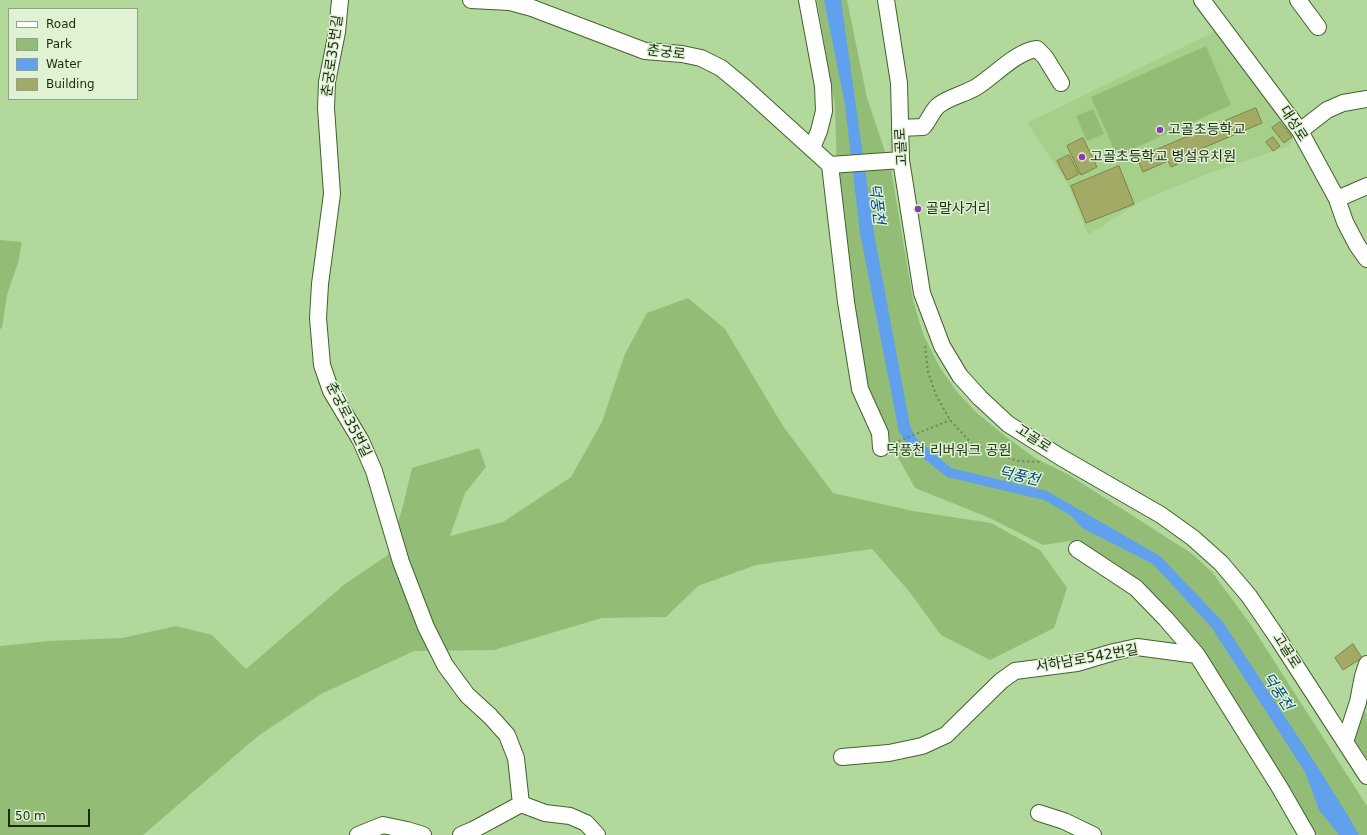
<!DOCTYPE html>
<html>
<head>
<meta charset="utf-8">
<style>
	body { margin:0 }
	#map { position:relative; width:1367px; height:835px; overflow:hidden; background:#b2d89b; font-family:"DejaVu Sans",sans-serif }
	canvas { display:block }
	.legend { position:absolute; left:8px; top:8px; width:130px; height:92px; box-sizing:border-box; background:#dff2d3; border:1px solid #91a286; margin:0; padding:5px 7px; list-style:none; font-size:12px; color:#1c2a12 }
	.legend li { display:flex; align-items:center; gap:8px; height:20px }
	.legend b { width:20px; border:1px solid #91a286 }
	.scale { position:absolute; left:8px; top:809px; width:82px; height:18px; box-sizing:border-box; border:2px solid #1c2a12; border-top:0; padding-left:5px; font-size:12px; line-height:14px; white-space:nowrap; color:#1c2a12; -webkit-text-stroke:3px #dff2d3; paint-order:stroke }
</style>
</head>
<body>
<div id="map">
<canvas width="1367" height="835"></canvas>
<ul class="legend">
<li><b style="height:5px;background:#fff"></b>Road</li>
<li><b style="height:11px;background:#93bd76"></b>Park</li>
<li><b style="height:11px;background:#60a0ec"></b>Water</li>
<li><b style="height:11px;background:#a2aa66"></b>Building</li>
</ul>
<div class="scale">50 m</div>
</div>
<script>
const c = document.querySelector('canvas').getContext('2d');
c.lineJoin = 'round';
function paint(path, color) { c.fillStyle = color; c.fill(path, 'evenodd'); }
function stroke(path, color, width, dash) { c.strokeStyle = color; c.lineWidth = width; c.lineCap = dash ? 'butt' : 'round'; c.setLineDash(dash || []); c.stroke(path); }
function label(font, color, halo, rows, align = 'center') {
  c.font = font + ' "DejaVu Sans","Noto Sans KR",sans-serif'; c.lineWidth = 3; c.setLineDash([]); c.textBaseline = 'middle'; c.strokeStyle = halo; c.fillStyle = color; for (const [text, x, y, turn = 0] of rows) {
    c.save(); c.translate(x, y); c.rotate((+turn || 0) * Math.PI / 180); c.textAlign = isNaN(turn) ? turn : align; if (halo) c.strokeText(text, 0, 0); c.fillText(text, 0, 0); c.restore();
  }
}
paint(new Path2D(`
	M1218 30 1294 137 1289 146 1207 174 1143 200 1088 235 1068 184 1027 123Z`), '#a6cf8c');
paint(new Path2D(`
	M817 0H847L867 98 891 169 913 300 923 334 940 368 958 393 978 414 1005 436 1035 458 1069 475 1191 553 1212 572 1251 625 1367 806V835H1317L1283 779 1184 628 1144 583 1077 540 1043 545 992 519 915 488 895 452 880 421 861 374 837 172 835 105Z
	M1206 46 1231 105 1117 156 1091 97Z
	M1093 109 1104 134 1087 141 1076 116Z
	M0 240 22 242 18 263 7 295 2 328 0 329Z
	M688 298 725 329 783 426 833 493 913 511 991 523 1040 550 1067 588 1054 628 990 660 941 635 908 590 872 549 756 565 698 586 666 617 602 618 494 650 414 651 321 694 258 736 143 835H0V646L49 641 122 638 176 626 212 635 246 669 345 584 388 555 403 506 412 468 479 448 486 467 465 493 450 536 503 522 571 477 602 422 625 354 647 313Z
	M1367 694V703L1365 705 1367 708 1364 710 1367 715 1366 718 1367 720V762L1353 740Z`), '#93bd76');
paint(new Path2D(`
	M824 0H841L874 233 910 426 917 439 951 468 1047 491 1160 556 1223 622 1317 766 1350 819 1359 835H1339L1319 810 1305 772 1212 628 1153 564 1082 528 1070 515 1044 500 947 477 909 447 899 432 860 233 845 104Z`), '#60a0ec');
const building = new Path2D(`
	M1256 108 1262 123 1203 148 1206 156 1191 162 1188 154 1175 159 1178 164 1171 167 1168 161 1143 172 1137 158Z
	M1280 122 1292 137 1284 143 1272 128Z
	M1273 137 1280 146 1273 151 1266 142Z
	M1083 138 1097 167 1081 175 1067 146Z
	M1069 155 1079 174 1067 180 1057 161Z
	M1119 166 1134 204 1086 223 1071 186Z
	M1353 644 1362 658 1343 670 1335 658Z`);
paint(building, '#a2aa66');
stroke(building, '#7c8340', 1);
const minor = new Path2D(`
	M340 0 337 32 327 82 326 108 332 194 320 284 318 318 322 365 331 391 361 441 374 471 401 562 426 627 445 665 467 695 490 716 507 735 516 758 521 804
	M471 0 510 2 532 8 645 51 682 54 701 58 721 68 744 87 830 165
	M807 0 823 86 824 111 819 131 812 148
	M886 0 899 83 901 160 922 293 942 346 960 376 980 398 1008 424 1062 458 1161 515 1193 538 1221 563 1249 596 1279 640 1367 776
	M1202 0 1300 131 1337 199 1345 222 1357 245 1367 259
	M1298 0 1318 27
	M900 128 923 127C929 121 932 110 939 105 951 96 966 94 978 86 995 75 1017 51 1037 49L1045 57 1061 83
	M1300 131 1327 110 1343 103 1367 99
	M830 165 846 302 860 389 880 433 881 448
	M830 165 901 160
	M1337 199 1367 186
	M1077 549 1136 588 1166 619 1197 655
	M1345 742 1358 702 1363 676 1367 664
	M842 757 889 753 922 746 946 735 1001 681 1015 671 1077 663 1114 652 1137 647 1197 655 1280 788 1307 835
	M1039 813 1064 821 1093 835
	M358 835 383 825 407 830 423 835
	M461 835 473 830 521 804 545 813 570 816 586 823 597 835`);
stroke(minor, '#42622b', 18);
stroke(new Path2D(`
	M925 346 928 372 936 395 950 420 971 443 997 454 1018 461 1042 462
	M894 443 950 420`), '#6b865a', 2, [2, 3]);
stroke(minor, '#fff', 16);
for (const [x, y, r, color] of [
	[1160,130,4,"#8a3cad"],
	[1082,157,4,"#8a3cad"],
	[918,209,4,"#8a3cad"]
]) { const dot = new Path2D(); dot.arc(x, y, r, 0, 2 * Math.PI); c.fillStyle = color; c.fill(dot); stroke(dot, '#dff2d3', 1.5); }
label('14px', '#1c2a12', '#dff2d3', [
	["춘궁로",666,53,7],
	["춘궁로35번길",333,56,-82],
	["대성로",1293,124,57],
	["고골로",902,147,-93],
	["춘궁로35번길",348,420,63],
	["고골로",1033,439,33],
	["고골로",1286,651,57],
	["서하남로542번길",1087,659,-10]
]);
label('14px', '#1c2a12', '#dff2d3', [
	["고골초등학교",1168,130],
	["고골초등학교 병설유치원",1090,157],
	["골말사거리",926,209]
], 'left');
label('14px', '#243915', '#dff2d3', [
	["덕풍천 리버워크 공원",949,451]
]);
label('italic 15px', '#00478a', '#dff2d3', [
	["덕풍천",876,204,83],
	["덕풍천",1019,477,13],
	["덕풍천",1277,692,56]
]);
</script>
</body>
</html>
